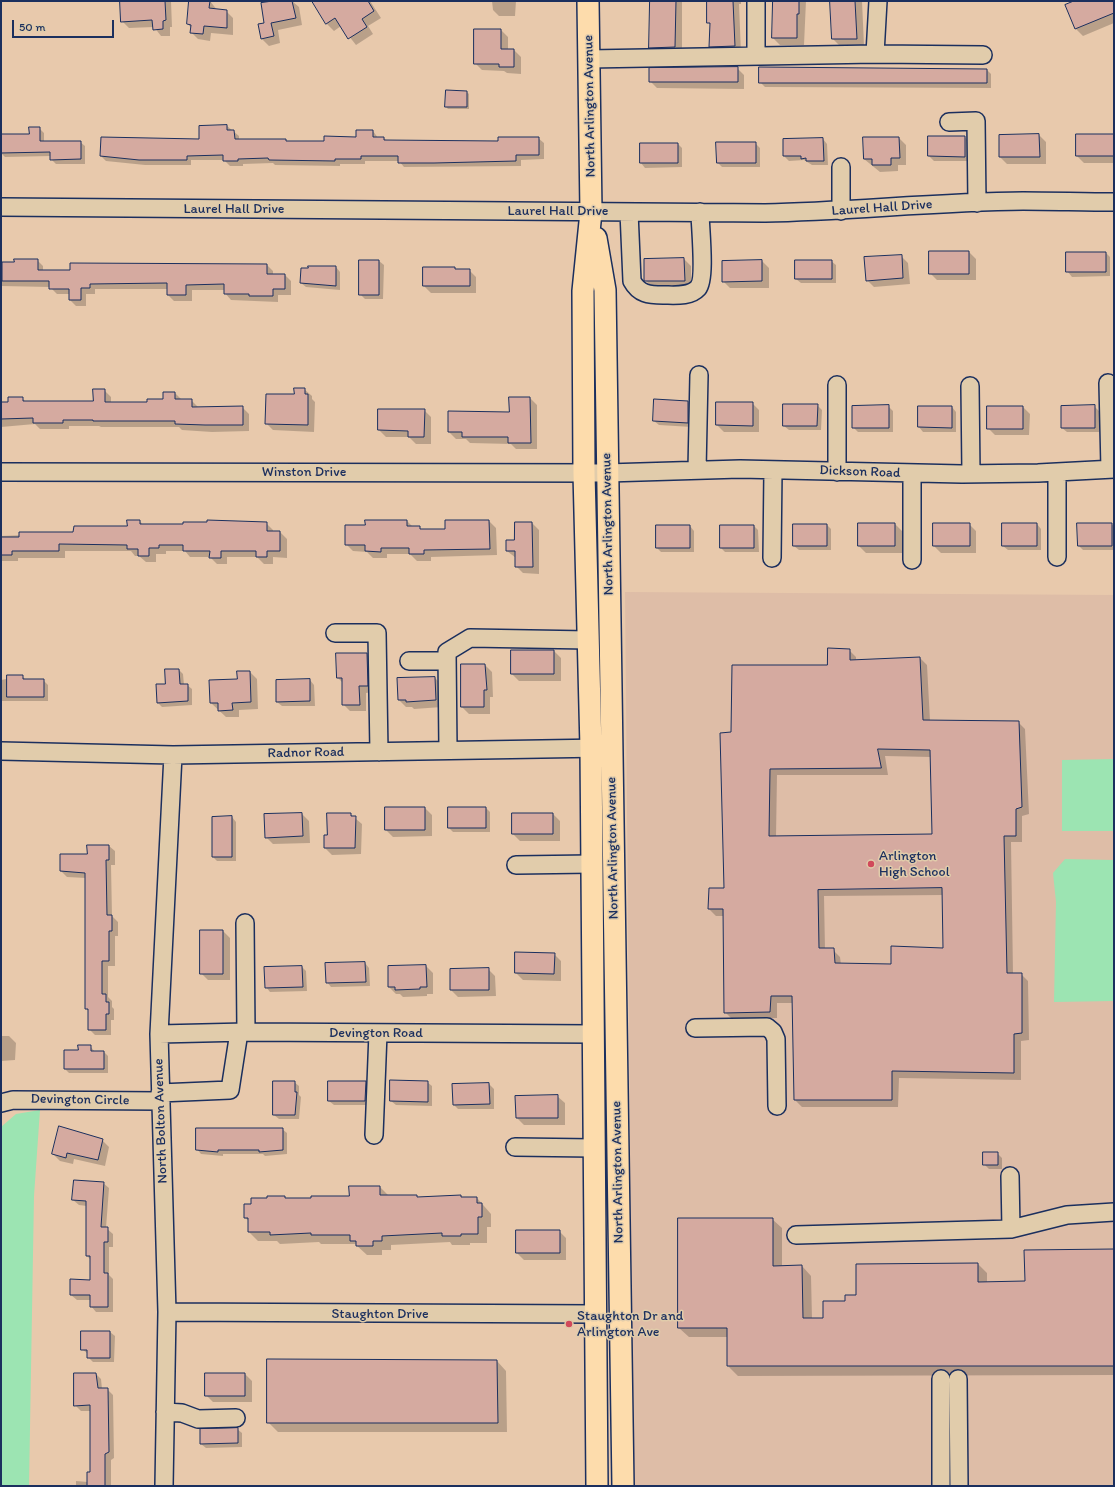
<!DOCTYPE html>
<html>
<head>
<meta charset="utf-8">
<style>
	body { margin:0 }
	#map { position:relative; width:1115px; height:1487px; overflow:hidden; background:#e8c9ac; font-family:Itim,sans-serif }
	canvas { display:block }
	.frame { position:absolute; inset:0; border:2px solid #1b2f5e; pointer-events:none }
	.scale { position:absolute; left:12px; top:20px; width:102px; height:18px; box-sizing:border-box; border:2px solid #1b2f5e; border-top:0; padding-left:5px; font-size:12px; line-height:14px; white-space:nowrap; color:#1b2f5e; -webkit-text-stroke:3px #e1ccab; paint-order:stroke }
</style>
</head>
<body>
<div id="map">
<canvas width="1115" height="1487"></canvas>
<div class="frame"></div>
<div class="scale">50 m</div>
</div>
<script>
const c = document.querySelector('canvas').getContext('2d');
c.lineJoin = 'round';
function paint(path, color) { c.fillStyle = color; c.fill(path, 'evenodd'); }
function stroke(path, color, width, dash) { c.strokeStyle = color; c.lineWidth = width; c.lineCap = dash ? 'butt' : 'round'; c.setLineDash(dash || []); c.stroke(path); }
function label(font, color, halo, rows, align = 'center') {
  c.font = font + ' Itim,sans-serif'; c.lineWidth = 3; c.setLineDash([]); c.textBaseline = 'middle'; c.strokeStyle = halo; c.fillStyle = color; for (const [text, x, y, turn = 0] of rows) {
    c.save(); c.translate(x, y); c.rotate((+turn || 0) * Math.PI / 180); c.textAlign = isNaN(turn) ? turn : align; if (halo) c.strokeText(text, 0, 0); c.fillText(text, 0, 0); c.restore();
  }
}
paint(new Path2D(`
	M625 592 1114 595V1486H630V1141Z`), '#debda7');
paint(new Path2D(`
	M1114 759V831H1062V760Z
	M1065 859 1114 860V1001L1054 1002 1056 902 1053 873Z
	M40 1110 34 1196 29 1486H1V1127L16 1114Z`), '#9ce4b2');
paint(new Path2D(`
	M121 1H171L172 27H170V36H161L154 27 129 28 122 21Z
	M190 1H210L217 10 226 11 233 18V35L211 33 210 41 198 39 191 32V28L188 24Z
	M278 1H292L299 7 302 25 278 30 280 43 269 46 262 39 266 23Z
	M313 1H370L381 18 368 26 373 34 356 45 341 26 334 31 327 24Z
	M492 1H516L515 16H499L493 10Z
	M651 1H682V54L657 55 650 48Z
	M708 1H741V4H739L741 53H718L710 46 711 25 708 22Z
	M774 1H806L804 45H780L773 38Z
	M831 1H862L864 46H840L833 39Z
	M1076 1H1114V23L1083 36 1076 29 1066 5Z
	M501 30 508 37V50H514L521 57V74L507 73 504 71 482 70 475 63Z
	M737 68 744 75V89L657 88 650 81Z
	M987 70 991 74V88L765 87 760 82Z
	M446 91 467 92 469 94V109H448L446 107Z
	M227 126 239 136V140H285L287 142H325L357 138 373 131 378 138H384L387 141 499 142 538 138 544 143V159L521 160V166L404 167 399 161H365V164H340V166L275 165 273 163 243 164V166H230L224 160H191V165H145L106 161 101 156 200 140Z
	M39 128 44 133V142H80L85 146V164H56L51 159V156L5 157 1 153V135H30Z
	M1039 135 1046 142V164H1007L1000 157Z
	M1114 135V163H1084L1077 156Z
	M929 137H965L969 142V161H934L929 156Z
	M899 138 906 145V165H898V171L880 172 864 159Z
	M823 139 827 144 828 165H812L804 160 789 161 784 156V140Z
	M755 143 760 148V167H722L718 163Z
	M641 144H678L682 148V167L645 168 641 163Z
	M969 252 976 259V280H937L930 273Z
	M1106 253 1110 257V276L1072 277 1068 272Z
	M901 256 908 263 910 284 874 287 867 280Z
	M684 259 691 266V287L653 288 646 281Z
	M37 260 43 266V271H71V264L267 265 273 271V275H285L291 281V295H278V302L231 300 225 293V290H192V301H174L168 295V289H95V294H86V306H76L70 300V294H57L50 287 1 286V264Z
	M360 261H379L384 265 383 299H365L360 294Z
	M762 261 769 268V288H730L723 281Z
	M831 261 836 265V283H801L796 279Z
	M336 267 340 272V290L306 287 301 283Z
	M454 268 457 270H469L476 277V293H431L424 286Z
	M304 389 312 396V399L315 402 314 432 273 430 266 423 295 395Z
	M104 390 111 397V403H148L164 400 175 393 181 399 191 400 198 407H242L249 414V431L212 432 182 430 179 427H101L99 426H69V429H40L35 424 1 427V403H9L22 398 26 402H94Z
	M530 398 537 405V449H516L511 444 470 443 466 439H456L449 432 510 413Z
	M655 400 688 402 693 406 692 427 659 425 654 421Z
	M752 403 759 410V432H724L717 425Z
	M817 405 822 410 821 430H789L784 426Z
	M888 406 893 411V432H858L853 427Z
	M1094 406 1099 411V432H1067L1062 428Z
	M919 407H952L956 412V432H923L919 427Z
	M1023 407 1030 414 1029 435H995L988 428Z
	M424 410 431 417V444H416L409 437H386L379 430Z
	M140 521 143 525H184L208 523V521L266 523 273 530V532H280L287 539V558L273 557V564H264L257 557H227V564H217L210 557H190L185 551H166V554H156V562H146L139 556H135L131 551H65V558H18V561H1V536L74 533 128 527Z
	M407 521 413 527H419L421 530H446L489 521 496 528 497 555 431 557V561H417L410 554H387V558H373L367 552 353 551 346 544 366 526Z
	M516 523H532L539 530V574L523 573 516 566V558L507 551 515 541Z
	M895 524 902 531V553H866L859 546Z
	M969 524 976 531V553H941L934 546Z
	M1037 524 1041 529V550H1008L1003 546Z
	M1111 524 1114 526V550H1083L1079 546Z
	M827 525 831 529V550H799L794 546Z
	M690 526 694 531V552H661L657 548Z
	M754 526 758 530 759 552H725L721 548Z
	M849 650 856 657V661L920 658 927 665 930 721 1018 722 1025 729 1029 814 1022 816V842H1011L1013 974H1021L1028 981 1029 1040 1021 1041V1080L899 1078 898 1107H802L795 1100 793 1003H777V1018L732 1019 725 1012 724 916H716L709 909 725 889 732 733ZM885 756 931 757 933 835 776 837 777 775H888ZM943 895 944 949 892 965H841L840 957 833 950H825L824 896Z
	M554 651 561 658V681H519L512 674Z
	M367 654 374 661V692L366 693V711H350L343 704V683L338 678Z
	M485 665 492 672 493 697H490V714H469L462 707Z
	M179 670 183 674 184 685H187L192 689V705L162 707 158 703 166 685Z
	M250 672 257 679 258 709 239 710V717H226L211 703Z
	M22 676 26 680H43L48 685V701H1V680Z
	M435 678 442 685V707L414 709 412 707H406L399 700Z
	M310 680 314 685 315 706H282L277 702Z
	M425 808 432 815V836L393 837 386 830Z
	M486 808 490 812V832H453L449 828Z
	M302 814 309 821 310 843 273 844 266 837Z
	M350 814 362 824 361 854 332 855 325 848 328 836Z
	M553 814 560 821V841H520L513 834Z
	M232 817 236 822V861H217L213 857Z
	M109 846 115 851V865H111L112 916 118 922V936H115V966H108V997L112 1001V1007L114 1009V1020H111V1035H95L89 1029V1012L86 1008V878L67 877 61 871 88 855Z
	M223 931 230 938V980H208L201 973Z
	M554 954 561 961V981L523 980 516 973Z
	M365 963 369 968 370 986 331 987 327 982Z
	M426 966 433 973V994H427V996L403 997 400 994H396L389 987Z
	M302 967 306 971 307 991 270 992 266 987Z
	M488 969 495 976 496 996 458 997 451 990Z
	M1 1036H9L16 1043 15 1060 1 1061Z
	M90 1046 95 1052H104L108 1056V1073H69L65 1069Z
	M294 1082 299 1086V1095L301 1097 299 1119H279L274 1115Z
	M366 1082 370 1086 369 1105H334L329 1101Z
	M427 1082 432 1086V1106L396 1105 391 1101Z
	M489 1084 494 1089V1109H458L454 1105Z
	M557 1096 565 1103V1125H524L517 1118Z
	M282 1129 287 1133V1154L265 1156 263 1154H223V1156L201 1154 197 1149Z
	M102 1140 109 1147 105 1166 74 1159 73 1164 60 1161 53 1154Z
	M997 1153 1002 1158V1169H989L984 1164Z
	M103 1183 109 1188 106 1228 113 1234V1247H109V1275L113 1279V1312H96L91 1306V1300H77L71 1295 91 1281V1260L87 1256V1206L79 1205 73 1200Z
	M380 1187 389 1196 441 1198V1196H461L463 1198H477L491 1214V1227H487V1243H470V1245H452L450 1242 391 1245V1250H382V1255H367L355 1244H321L319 1242 280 1244 277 1241H258L249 1232V1221L245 1218 252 1205 284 1197 287 1199 350 1197Z
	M772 1219 782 1228V1267L802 1266 811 1276 812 1319H824L846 1302 857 1296 978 1264 987 1273V1283L1026 1282 1114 1250V1375L738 1376 728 1366V1337H689L679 1328Z
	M559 1231 566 1238V1260H524L517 1253Z
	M82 1332H110L115 1336 114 1362H93L88 1357V1354L82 1349Z
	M497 1361 506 1371 507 1432H278L268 1422Z
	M96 1374 101 1379 102 1389H107L113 1395 114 1458 111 1460V1486H76V1481L88 1482 91 1473V1411H81L75 1405Z
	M245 1374 252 1381V1402H213L206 1395Z
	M237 1429 242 1433V1447L206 1448 201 1444Z`), '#0003');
const building = new Path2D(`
	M120 1H165L166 20 163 21V29L153 30 152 20 121 22Z
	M189 1H210L209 8 227 10V28L204 26 203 34 190 33 191 25 187 24Z
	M273 1H292L296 18 271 23 274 36 261 39 258 24 264 23 261 3Z
	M312 1H368L374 11 362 19 367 27 348 39 335 18 326 24Z
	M650 1H676L675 47 649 48Z
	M707 1H733L735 46 709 47 710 23H707Z
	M773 1H799V14H797V38H772Z
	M830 1H855L857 39H832Z
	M1074 1H1114V13L1075 29 1065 5Z
	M474 29H501V49H514V67H499V64H474Z
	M738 67V82H649V68Z
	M759 67 987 69V83H759Z
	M446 90 467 91V107H445Z
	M227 125V130H234L235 139H286V141H324V136L356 137V130H373V137H384V140L498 141V137H539V155H516V161L434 163H398V156H361V159H335V161L269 160 268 158 238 159V161H223V155L187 156V160H139L100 156 101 137 199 139V126Z
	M29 127H40V141H81V159L50 160V152L1 153V134H29Z
	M1039 134 1040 157H999V135Z
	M1076 134H1114V156H1076Z
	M928 136H965V157L928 156Z
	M863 137H899L900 158H891V165H872V159H864Z
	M823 138 824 161H806V158L801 159V156H783V139Z
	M716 142H756V163H717Z
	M640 143H678V163H640Z
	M929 251H969V274H929Z
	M1066 252H1106V272H1066Z
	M902 255 903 278 866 281 864 257Z
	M684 258 685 281H644V259Z
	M14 259H38V270H70V263L267 264V274H285V289H273V296H249V294H224V284L186 285V295H167V283L90 284V288H81V300H69V289H49V281H2V262H14Z
	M359 260H379V295H359Z
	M762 260V281L722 282V261Z
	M795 260H832V279H795Z
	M308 266H336V286L300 283 301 268H308Z
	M423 267H455V269H470V286H423Z
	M294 388H305V394H308V425L265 424 266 394H294Z
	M93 389H105V402H147V399H163V392H175V399H192V407L243 406V425H205L175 424V421H93V420H63V423H33V418L1 419V402H8V397H23V401H93Z
	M509 397H530L531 443H508V437H462V432H448V411L509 412Z
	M654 399 688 401V423L653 421Z
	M716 402H753V426L716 425Z
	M783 404H818L817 426H783Z
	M889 405V428H852V406Z
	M1095 405V428H1061V406Z
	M918 406H952V428L918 427Z
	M987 406H1023V429H987Z
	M378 409H425L424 437H408V431L378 430Z
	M127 520H140V524H183V522H207V520L267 522V531H280V551H267V557H256V551H221V558H209L210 551H183V545H159V548H149V556H138V549H127V545L59 544V551H12V555H1V537H19V532H73L74 526H127Z
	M365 520H407V526H420V529H445V520H489L490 549 424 550V554H409V548H381V552L365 551V545H345V525H365Z
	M515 522H532L533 567H515V551H506V540H514Z
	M858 523H895V546H858Z
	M933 523H970V546H933Z
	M1002 523H1037V546H1002Z
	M1077 523H1112V546H1078Z
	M793 524H827V546H793Z
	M656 525H690V548H656Z
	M720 525H754V548H720Z
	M828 648 850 649V660L920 657 923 720 1019 721 1022 807 1016 809V836H1004L1007 973H1022V1033L1014 1034V1073L892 1071V1100H794L792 996H771L770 1012 724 1013 723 909H708L709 888H724L720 733 731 732 732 665H827ZM878 749 930 750 932 834 769 836 770 769 881 768ZM942 888 943 948 891 946V964L835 963 834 948H819L818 890Z
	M511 650H554V674H511Z
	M336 653H367L368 686H359L360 705H342V678H337Z
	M461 664H485L487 690H484V707H461Z
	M165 669H179L180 684H188V701L157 703 156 684H165Z
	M237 671H250L251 702 232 703 233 710 218 711V703H210L209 680 237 679Z
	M7 675H23V679H44V697H7Z
	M435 677 436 700 406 702V700H398L397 678Z
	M310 679V701L276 702V680Z
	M385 807H425V830H385Z
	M448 807H486V828H448Z
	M302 813 303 836 265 838 264 814Z
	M327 813H351V816H356L355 848H324V835H327Z
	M512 813H553V834H512Z
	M232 816V857H212V817Z
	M87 845H109V860H106L107 915H112V931H109V961H102V994H106V1002H109V1014H106V1030H88V1009H85V873L60 871V854H87Z
	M200 930H223V974H200Z
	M515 952 555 953 554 974 515 973Z
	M365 962 366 982 326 983 325 963Z
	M426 965 427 987H420V989L395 990V987H388V966Z
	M302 966 303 987 265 988 264 967Z
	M489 968V990H450V969Z
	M78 1045H91V1051H104V1069H64V1050H78Z
	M390 1080 428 1081V1102L390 1101Z
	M273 1081H295V1092H297L295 1115H273Z
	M328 1081H366L365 1101H328Z
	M489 1083 490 1104 453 1105 452 1084Z
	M558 1095V1118H516L515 1096Z
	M59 1126 103 1139 98 1160 67 1153 66 1158 52 1154Z
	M196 1128H283V1150L259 1152V1150H218V1152L196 1150Z
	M983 1152H998V1165H983Z
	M74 1180 104 1182 101 1227H108V1242H104V1273H108V1307H90V1295H70V1279L90 1280V1256H86V1201L72 1200Z
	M349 1186H380V1195H417V1197L461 1195V1197H477V1203H482V1217H478V1234H461V1236H442V1233L382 1236V1241H373V1246H356V1241H350V1235H311V1233L270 1235V1232H248V1218H244V1204H251V1198H267V1196H285V1198H311V1196H349Z
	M678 1218H773V1266L802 1265 803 1318H823V1301H845V1295H856V1264L978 1263V1282L1025 1281 1024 1250 1114 1249V1366H727V1328H678Z
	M516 1230H560V1253H516Z
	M81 1331H110V1358H87V1350H81Z
	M267 1359 497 1360 498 1423H267Z
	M74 1373H96L98 1388H108L109 1452 105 1454V1486H87V1472H90V1405L74 1406Z
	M205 1373H245V1396H205Z
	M238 1428V1443L200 1444V1429Z`);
paint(building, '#d5aaa0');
stroke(building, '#1b2f5e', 1);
const minor = new Path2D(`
	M875 54 878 1
	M756 55V1
	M589 59 875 54 983 55
	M949 122 976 121 977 203
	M1 207 765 213C851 211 937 202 1023 201 1053 201 1084 202 1114 202
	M841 211V167
	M629 212 632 281C639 294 649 295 663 295 674 295 690 297 698 288 706 279 700 226 700 212
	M1108 383 1110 469
	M837 385V472
	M970 386 971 474
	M697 470 699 375
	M1 472 607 473 740 469 962 474 1038 473 1114 469
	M1057 472V557
	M772 558 773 470
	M912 560V474
	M335 633H377L379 752
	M409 661H447
	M448 750 447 652 470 638 589 640
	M1 751 173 755 603 748
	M516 865 592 864
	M245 923 246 1032
	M695 1028 767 1027 773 1032 776 1039 777 1106
	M159 1034 246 1032 593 1034
	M160 1093 230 1090 239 1032
	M1 1103 13 1100 160 1101
	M374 1135 378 1033
	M515 1147 593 1148
	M1010 1176 1011 1229
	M796 1235 1011 1229 1067 1215 1114 1212
	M167 1312 594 1314
	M941 1379V1486
	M958 1379 959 1486
	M165 1412 182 1413 198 1419 236 1418
	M164 1486 167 1312 159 1034 173 755`);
const major = new Path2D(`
	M588 1 591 212 583 291 584 473 591 748 597 1486
	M596 238 605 290 623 1486`);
stroke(minor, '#1b2f5e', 20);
stroke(major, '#1b2f5e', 24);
stroke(minor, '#e1ccab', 17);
stroke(major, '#fddcac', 21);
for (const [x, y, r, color] of [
	[871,864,4,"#d1495b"],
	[569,1324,4,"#d1495b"]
]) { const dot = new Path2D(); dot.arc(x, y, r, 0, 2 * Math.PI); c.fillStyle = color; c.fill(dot); stroke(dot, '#e1ccab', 1.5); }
label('14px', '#1b2f5e', '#e1ccab', [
	["North Arlington Avenue",590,106,-91],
	["Laurel Hall Drive",882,208,-4],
	["Laurel Hall Drive",234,209],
	["Laurel Hall Drive",558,211],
	["Winston Drive",304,472],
	["Dickson Road",860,472,2],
	["North Arlington Avenue",608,524,-91],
	["Radnor Road",306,753,-1],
	["North Arlington Avenue",613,848,-91],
	["Devington Road",376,1033],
	["Devington Circle",80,1100,1],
	["North Bolton Avenue",161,1121,-92],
	["North Arlington Avenue",618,1172,-91],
	["Staughton Drive",380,1314]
]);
label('14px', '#1b2f5e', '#e1ccab', [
	["Arlington",879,856],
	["High School",879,872],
	["Staughton Dr and",577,1316],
	["Arlington Ave",577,1332]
], 'left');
</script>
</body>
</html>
